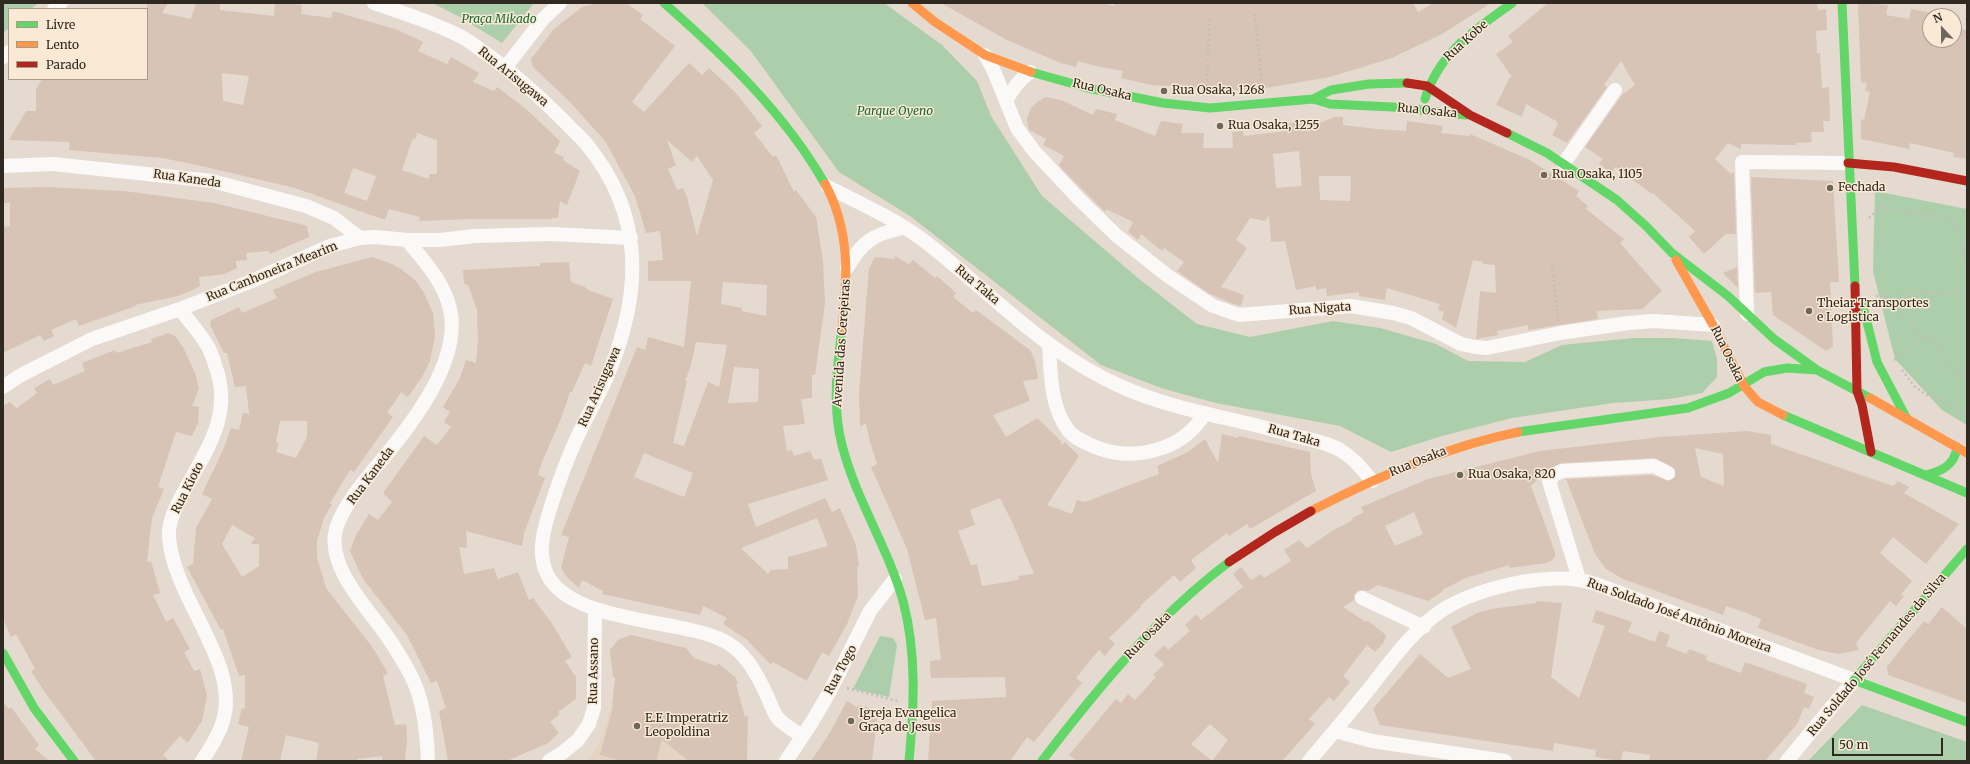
<!DOCTYPE html>
<html>
<head>
<meta charset="utf-8">
<style>
	body { margin:0 }
	#map { position:relative; width:1970px; height:764px; overflow:hidden; background:#e4dad0; font-family:Merriweather,serif }
	canvas { display:block }
	.frame { position:absolute; inset:0; border:4px solid #2f2921; pointer-events:none }
	.legend { position:absolute; left:8px; top:8px; width:140px; height:72px; box-sizing:border-box; background:#f9e9d5; border:1px solid #a89c8d; margin:0; padding:5px 7px; list-style:none; font-size:12px; color:#2f2921 }
	.legend li { display:flex; align-items:center; gap:8px; height:20px }
	.legend b { width:20px; border:1px solid #a89c8d }
	.north { position:absolute; left:1922px; top:8px; width:40px; height:40px; box-sizing:border-box; background:#f9e9d5; border:1px solid #a89c8d; border-radius:50%; rotate:338deg; font-size:11px; font-weight:700; line-height:16px; text-align:center; color:#2f2921 }
	.north::after { content:''; display:block; margin:auto; width:14px; height:18px; background:#6e675e; clip-path:polygon(50% 0,100% 100%,50% 72%,0 100%) }
	.scale { position:absolute; left:1832px; top:738px; width:111px; height:18px; box-sizing:border-box; border:2px solid #2f2921; border-top:0; padding-left:5px; font-size:12px; line-height:14px; white-space:nowrap; color:#2f2921; -webkit-text-stroke:3px #f9e9d5; paint-order:stroke }
</style>
</head>
<body>
<div id="map">
<canvas width="1970" height="764"></canvas>
<div class="frame"></div>
<ul class="legend">
<li><b style="height:5px;background:#63d668"></b>Livre</li>
<li><b style="height:5px;background:#ff974d"></b>Lento</li>
<li><b style="height:5px;background:#b3261e"></b>Parado</li>
</ul>
<div class="north">N</div>
<div class="scale">50 m</div>
</div>
<script>
const c = document.querySelector('canvas').getContext('2d');
c.lineJoin = 'round';
function paint(path, color) { c.fillStyle = color; c.fill(path, 'evenodd'); }
function stroke(path, color, width, dash) { c.strokeStyle = color; c.lineWidth = width; c.lineCap = dash ? 'butt' : 'round'; c.setLineDash(dash || []); c.stroke(path); }
function label(font, color, halo, rows, align = 'center') {
  c.font = font + ' Merriweather,serif'; c.lineWidth = 3; c.setLineDash([]); c.textBaseline = 'middle'; c.strokeStyle = halo; c.fillStyle = color; for (const [text, x, y, turn = 0] of rows) {
    c.save(); c.translate(x, y); c.rotate((+turn || 0) * Math.PI / 180); c.textAlign = isNaN(turn) ? turn : align; if (halo) c.strokeText(text, 0, 0); c.fillText(text, 0, 0); c.restore();
  }
}
paint(new Path2D(`
	M612 706 672 717 662 740 690 761H587L593 755 603 735Z`), '#e4d4c1');
paint(new Path2D(`
	M3 3H38L31 9H9V28L3 33Z
	M432 3H534L502 43 460 17Z
	M702 3H884L942 45 977 81 991 116 1042 196 1139 279 1197 324 1250 337 1333 321 1380 328 1436 344 1468 361 1525 362 1562 345 1634 338H1673L1712 341 1717 359V377L1702 393 1670 399 1613 403 1512 418 1442 436 1391 452 1340 426 1216 403 1164 389 1101 365 910 216 839 172 750 50Z
	M1875 191 1967 209V425L1942 410 1895 359 1873 271Z
	M880 636 893 638 897 645 889 697 853 689Z
	M1862 705 1967 742V761H1808Z`), '#acceab');
paint(new Path2D(`
	M147 3H168L162 13 191 19 196 3H220V10L274 16 275 3H284L302 5 301 14 331 18 333 11 398 30 423 42 418 51 447 64 451 57 479 73 473 82 494 91 497 87 525 108 560 141 554 153 564 157 563 160 580 171 567 205 560 201 558 218H552V219H470L419 221 420 217 389 209 385 220 295 188 197 165 162 158 69 150 70 142 9 140 26 111H36V89L42 79H147ZM222 73 249 76 243 105 223 101ZM417 133 437 140V174H429V179L402 170 413 138 416 139ZM353 168 376 176 367 201 344 193Z
	M597 3H626L643 15 640 19 675 46 632 102 644 112 689 63 702 75 709 68 735 92 762 126 754 133 773 157 776 155 794 192 796 190 816 217 823 261 825 303 815 375H812V398L801 399 805 424 783 426 787 451 792 450 794 456 810 451 814 460 821 458 828 480 748 504 756 527 825 498 832 512 840 508 856 545 859 566 857 567 858 596 847 624 829 656 822 652 807 681 773 662 771 665 746 639 723 624 727 618 703 606 700 615 602 594 603 591 582 580 579 588 567 577 561 568 569 537 561 535 637 347 645 350 648 337 684 347 691 281H648V261L663 260 660 231 646 233 635 196 605 141 569 101 533 67 531 59 554 29 582 7ZM667 140 692 162 697 156 713 180 697 236 687 197 683 188 677 190 668 169 676 165ZM723 282 767 285 766 316 742 311V308L721 304ZM696 342 727 345 719 387 708 382 684 446 673 443 687 381 685 380 690 369ZM734 367 759 369 758 402 728 403ZM644 453 693 473 684 497 634 477ZM817 518 828 546 788 557V569L771 570 768 574 741 548Z
	M941 3H1103L1114 6 1115 3H1413L1418 12 1433 3H1491L1442 34 1392 58 1330 77 1260 89 1235 90 1151 85 1121 78 1123 71 1096 66 1078 61 1076 67 1058 62 1007 40Z
	M1548 3H1817L1818 10 1826 9 1827 30 1816 31 1817 53H1820L1822 88 1829 87 1830 121H1823L1824 132H1811L1812 142 1796 143V145L1741 144V149L1728 143 1715 159 1731 174 1734 172 1736 234H1726L1704 254 1689 237 1695 231 1653 193 1652 194 1615 167 1611 173 1599 164 1603 159 1585 147 1622 95 1635 85 1621 61 1604 85 1607 87 1567 143 1552 135 1558 124 1556 121 1526 104 1522 117 1496 105 1510 77H1512L1496 54 1513 42 1508 36Z
	M1858 3 1888 5 1886 15 1909 19 1911 9 1932 13V16H1930V40H1954L1955 28 1967 30V159L1953 157 1954 153 1910 143 1909 149 1861 139V119L1864 120 1870 92 1865 91 1867 83 1861 82Z
	M1045 97 1061 100 1093 115 1096 109 1117 114 1115 120 1155 136 1161 121 1183 124 1181 133H1204L1203 148H1233L1232 132 1243 131 1244 136 1286 131 1285 124 1299 122V120L1316 118 1317 124 1335 117H1343V125L1377 129 1406 131 1407 121 1443 126 1441 133 1470 136V134L1528 159 1579 191 1576 196 1588 206 1586 209 1624 239 1620 243 1662 291 1642 309 1597 311 1598 319 1528 330V325L1497 331 1498 335 1476 339 1480 291 1496 293 1495 265 1483 264V262L1473 260 1456 328 1442 319 1444 312 1438 310 1440 304 1387 288 1385 300 1359 296V292L1327 296 1326 288 1316 290V286L1296 290 1285 241 1271 242 1269 216 1265 221 1250 218 1236 240 1247 248 1221 287 1244 295 1241 306 1231 303 1208 293 1177 271 1184 262 1164 248 1162 251 1141 234 1138 240 1128 232 1133 222 1106 209 1105 212 1063 170 1059 165 1064 156 1043 145 1046 139 1029 130 1028 127 1027 118 1031 108 1036 103ZM1299 151 1302 186 1276 188 1273 154ZM1319 176H1351L1350 201 1320 200Z
	M1751 177 1833 181 1839 282H1830L1833 347 1826 351 1773 315 1771 292 1755 293Z
	M47 187 124 191 214 203 304 225 307 226 309 237 270 254 269 251 246 253 247 260 236 261 237 268 225 274 199 277 200 286 190 291 178 296 135 305 136 306 79 326 76 319 51 330 54 336 44 341 40 335 3 353V226L10 227V203H3V188Z
	M895 256 909 264 913 260 935 278 937 276 956 293 953 297 973 313 976 310 1030 350 1035 361 1038 379 1023 381 1030 401 993 415 1006 437 1037 418 1060 440 1062 445 1065 442 1079 456 1047 505 1072 514 1077 500 1085 502 1159 474 1157 466 1188 452 1205 439 1218 463 1222 434 1238 438 1239 436 1310 452 1311 474 1316 491 1250 529 1247 524 1229 536 1227 533 1191 560 1196 568 1180 582 1174 575 1140 606 1141 607 1109 638 1115 644 1105 656 1099 650 1076 678 1082 683 1034 742 1027 737 1010 761H928L932 701 1006 697 1005 677 931 678 930 661 941 660 936 618 925 620 907 549 871 467 877 464 870 442 866 424 860 426 859 393 869 268 875 257 894 259ZM1000 498 1013 524 1034 574 1018 576 1019 580 982 586 977 564 971 565 958 531 975 525 970 510Z
	M372 257 390 263 401 269 415 280 423 291 433 313 435 337 430 361 422 377 408 397 401 392 394 403 387 412 393 417 354 472 350 470 330 503 332 504 324 518 317 541V557L326 588 373 648 388 673 383 676 395 725 406 724 407 740 405 761H382V756L357 759V761H316L319 743 286 735 280 761H241L249 727 238 724 242 708 245 709V675L239 676 223 629 221 630 187 567 193 564 196 528 212 499 202 494 224 448 231 428 239 430 243 413 249 414 246 386 235 387 227 353H224L210 325 211 320 239 307 242 313 277 298 273 290 316 272ZM280 421H307V437L296 458 276 452 279 443 276 442ZM232 525 255 538 251 544H259V566L242 577 222 544Z
	M569 262 571 282 585 287 588 290 613 299 591 366 585 363 572 392H570L562 416 542 462 538 475 545 478 524 533 522 546 466 531 467 548 459 547 464 574 494 568 498 579 518 572 529 600 533 598 553 625 572 657 565 661 576 677V699L558 712 560 714 550 722 559 733 548 743 507 761H448L439 711 446 708 437 681 431 683 407 635 363 579 350 551 356 535 369 514 378 520 392 502 383 493 424 436 437 445 451 427 444 422 450 412 443 407 459 380 466 360 476 363 478 343 477 310 468 285 464 284 463 270 540 266V263Z
	M1737 267 1738 288 1723 273Z
	M168 333 175 336 183 347 195 373 199 389 192 406 199 407 198 423 192 436 176 432 158 487 164 489 152 518 147 562 151 561 160 593 153 595 166 622 173 618 190 649 184 652 194 671 200 669 207 695 202 721 188 743 180 736 163 755 169 761H96L44 691 31 671 35 669 16 634 11 637 3 618V406L10 402 15 407 17 408 37 393 34 388 50 379 53 385 85 371 82 363 115 350 116 353 152 342 151 339Z
	M1747 431 1771 435V444L1893 486 1898 481 1909 487 1904 493 1959 524 1926 564 1893 537 1880 553 1912 581 1901 594 1904 596 1896 606 1890 601 1856 643 1859 650 1838 654 1819 650 1758 628 1761 619 1744 612 1726 606 1723 615 1623 579 1606 569 1595 554 1566 479 1652 475 1669 481 1675 477V469L1654 458 1562 463 1550 468 1531 486 1555 552V557L1551 561 1546 563 1510 568 1509 565 1466 578 1442 590 1443 591 1428 601 1378 585 1368 591 1362 590 1357 591 1354 595V600L1343 607 1366 622 1368 621 1386 635 1384 642 1375 652 1367 645 1343 676 1350 682 1334 701 1329 697 1309 719 1315 724 1282 761H1077L1069 755 1116 699 1121 703 1128 694 1135 700 1156 677 1153 675 1164 664 1154 655 1164 645 1168 650 1190 631 1185 625 1196 614 1201 620 1243 587 1233 574 1241 567 1251 580 1261 574 1264 578 1291 561 1284 550 1299 540 1307 548 1332 531 1353 520 1352 518 1364 512 1361 507 1428 479 1540 451 1661 437ZM1695 448 1723 454 1724 486 1701 477ZM1414 512 1423 534 1395 546 1385 526ZM1210 724 1228 740 1212 761 1191 744Z
	M1536 601 1562 603 1551 677 1579 698 1605 626 1592 622 1596 610 1632 622 1628 632 1655 642 1659 631 1670 635 1666 646 1687 654 1689 649 1707 656 1706 660 1728 668 1741 673 1745 662 1807 684 1804 693 1814 697 1809 709 1804 707 1797 724 1765 761H1649L1650 755 1623 751 1621 761H1619L1595 757 1596 750 1554 743 1553 751 1380 725 1373 709 1420 654 1448 678 1471 669 1451 627 1477 613 1491 609 1536 603Z
	M1942 607 1967 629V703L1888 675 1887 667 1904 645 1924 621 1928 624Z
	M631 635 686 648 694 658 716 666 718 663 735 677 738 683 736 684 745 717 748 716 747 761H689L662 740 656 761H621L600 755 613 707 612 706 615 678 613 677 610 650 618 640Z
	M847 701 857 707 858 705 878 710 872 761H811L829 734Z
	M3 702 9 709 11 707 39 745 35 749 49 761H3Z`), '#d8c3b7');
stroke(new Path2D(`
	M1255 14 1262 87
	M1207 91 1209 17
	M1869 218 1881 207 1942 217 1957 224 1967 274
	M1552 265 1558 321
	M1876 296 1922 293H1967
	M1887 296 1894 310 1909 320 1920 333 1941 346C1943 361 1950 374 1967 376
	M1894 360 1913 348 1925 336
	M1902 370 1914 386 1925 394 1943 400 1967 415
	M847 688 897 701`), '#c2bebb', 2.5, [2, 3]);
stroke(new Path2D(`
	M374 3C404 13 434 23 462 37 471 42 479 49 488 55 516 75 542 99 566 123 573 131 582 138 588 146 643 214 642 289 611 367 601 393 586 417 575 442 566 462 558 484 551 506 544 528 536 554 548 576 573 622 675 619 720 639 745 649 758 676 768 698 771 704 773 712 777 717 783 725 795 731 802 736
	M54 9 61 3
	M985 55 993 69 1017 128 1034 151 1078 198 1116 235 1168 276 1213 306 1239 315 1351 306 1393 313 1411 318 1461 344 1475 347 1487 348 1560 333 1628 323 1654 321 1713 325
	M3 57 9 52
	M505 68 543 19 560 3
	M1006 101C1012 89 1019 80 1030 72
	M1564 163 1615 90
	M3 166 53 164 212 181 306 206 334 218 360 238
	M828 187C862 204 897 220 927 243 991 293 1046 354 1122 387 1176 411 1236 418 1292 435 1307 439 1327 442 1340 450 1354 458 1362 469 1372 481
	M407 240C424 261 444 282 450 309 462 360 412 424 381 461 366 479 343 505 336 529 326 568 369 609 389 639 399 654 410 671 416 687 425 710 427 736 428 761
	M847 268C862 241 874 234 903 228
	M180 309C189 321 199 332 207 345 211 351 213 358 215 365 233 412 209 446 187 486 179 501 168 519 169 536 172 597 241 663 223 721 219 736 210 748 202 761
	M1747 314 1742 162 1848 163
	M1049 345C1051 374 1050 406 1068 430 1074 438 1084 442 1093 446 1132 463 1183 451 1205 413
	M3 387 21 375 92 339 180 309 252 281 330 246 360 238 375 237 407 240H440L475 236 552 234 631 238
	M1579 579 1549 481 1554 475 1562 471 1654 466 1668 473
	M1362 598 1424 627
	M1335 731 1372 741 1505 761
	M549 761 562 753 578 740 589 724 594 708 595 609
	M786 761 812 722 830 691 870 611 895 579
	M1309 761C1331 736 1352 710 1373 684 1392 659 1417 626 1444 609 1467 595 1495 587 1521 582 1547 578 1571 576 1596 584L1854 680 1787 761`), '#fbf9f8', 14);
stroke(new Path2D(`
	M664 3C725 57 784 112 825 184
	M1842 3 1855 286
	M1031 72 1088 88 1163 103 1210 108 1313 99 1331 90 1369 84 1407 83
	M1313 99 1330 104 1392 107 1466 115
	M1425 99C1439 52 1475 30 1512 3
	M1507 133 1547 153 1617 200 1646 226 1672 253 1728 296 1774 339 1817 370 1870 398
	M1863 306 1877 362 1907 419
	M842 328C837 367 832 407 842 445 856 500 888 547 903 601 917 653 914 708 909 761
	M1783 415 1967 493
	M1518 432 1688 408 1729 393 1764 372 1787 368 1817 370
	M1926 475C1942 471 1955 465 1957 447
	M1967 549 1854 680 1967 722
	M3 653 34 708 74 761
	M1042 761C1097 689 1156 617 1229 562`), '#63d668', 9);
stroke(new Path2D(`
	M912 3 935 22 985 55 1031 72
	M825 184C850 229 848 278 842 328
	M1676 260 1713 325 1744 386 1758 402 1783 415
	M1870 398 1967 453
	M1311 511C1376 477 1445 447 1518 432`), '#ff974d', 9);
stroke(new Path2D(`
	M1407 83 1427 86 1470 115 1507 133
	M1848 163 1894 167 1967 181
	M1855 286 1857 391 1862 405 1871 452
	M1229 562 1275 532 1311 511`), '#b3261e', 9);
for (const [x, y, r, color] of [
	[1164,91,4,"#6e675e"],
	[1220,126,4,"#6e675e"],
	[1544,175,4,"#6e675e"],
	[1830,188,4,"#6e675e"],
	[1809,311,4,"#6e675e"],
	[1460,475,4,"#6e675e"],
	[851,721,4,"#6e675e"],
	[637,726,4,"#6e675e"]
]) { const dot = new Path2D(); dot.arc(x, y, r, 0, 2 * Math.PI); c.fillStyle = color; c.fill(dot); stroke(dot, '#f9e9d5', 1.5); }
label('italic 12px', '#166831', '#f9e9d5', [
	["Praça Mikado",499,20],
	["Parque Oyeno",895,112]
]);
label('12px', '#2f2921', '#f9e9d5', [
	["Rua Kobe",1466,41,-42],
	["Rua Arisugawa",513,77,39],
	["Rua Osaka",1102,90,13],
	["Rua Osaka",1427,111,6],
	["Rua Kaneda",187,179,8],
	["Rua Canhoneira Mearim",272,272,-22],
	["Rua Taka",977,285,40],
	["Rua Nigata",1320,309,-4],
	["Avenida das Cerejeiras",842,343,-86],
	["Rua Osaka",1727,354,64],
	["Rua Arisugawa",600,387,-66],
	["Rua Taka",1294,436,16],
	["Rua Osaka",1418,462,-22],
	["Rua Kaneda",371,476,-53],
	["Rua Kioto",188,488,-63],
	["Rua Soldado José Antônio Moreira",1679,616,20],
	["Rua Osaka",1148,636,-46],
	["Rua Soldado José Fernandes da Silva",1877,655,-50],
	["Rua Togo",841,670,-62],
	["Rua Assano",594,671,-89]
]);
label('12px', '#2f2921', '#f9e9d5', [
	["Rua Osaka, 1268",1172,91],
	["Rua Osaka, 1255",1228,126],
	["Rua Osaka, 1105",1552,175],
	["Fechada",1838,188],
	["Theiar Transportes",1817,304],
	["e Logistica",1817,318],
	["Rua Osaka, 820",1468,475],
	["Igreja Evangelica",859,714],
	["Graça de Jesus",859,728],
	["E.E Imperatriz",645,719],
	["Leopoldina",645,733]
], 'left');
</script>
</body>
</html>
